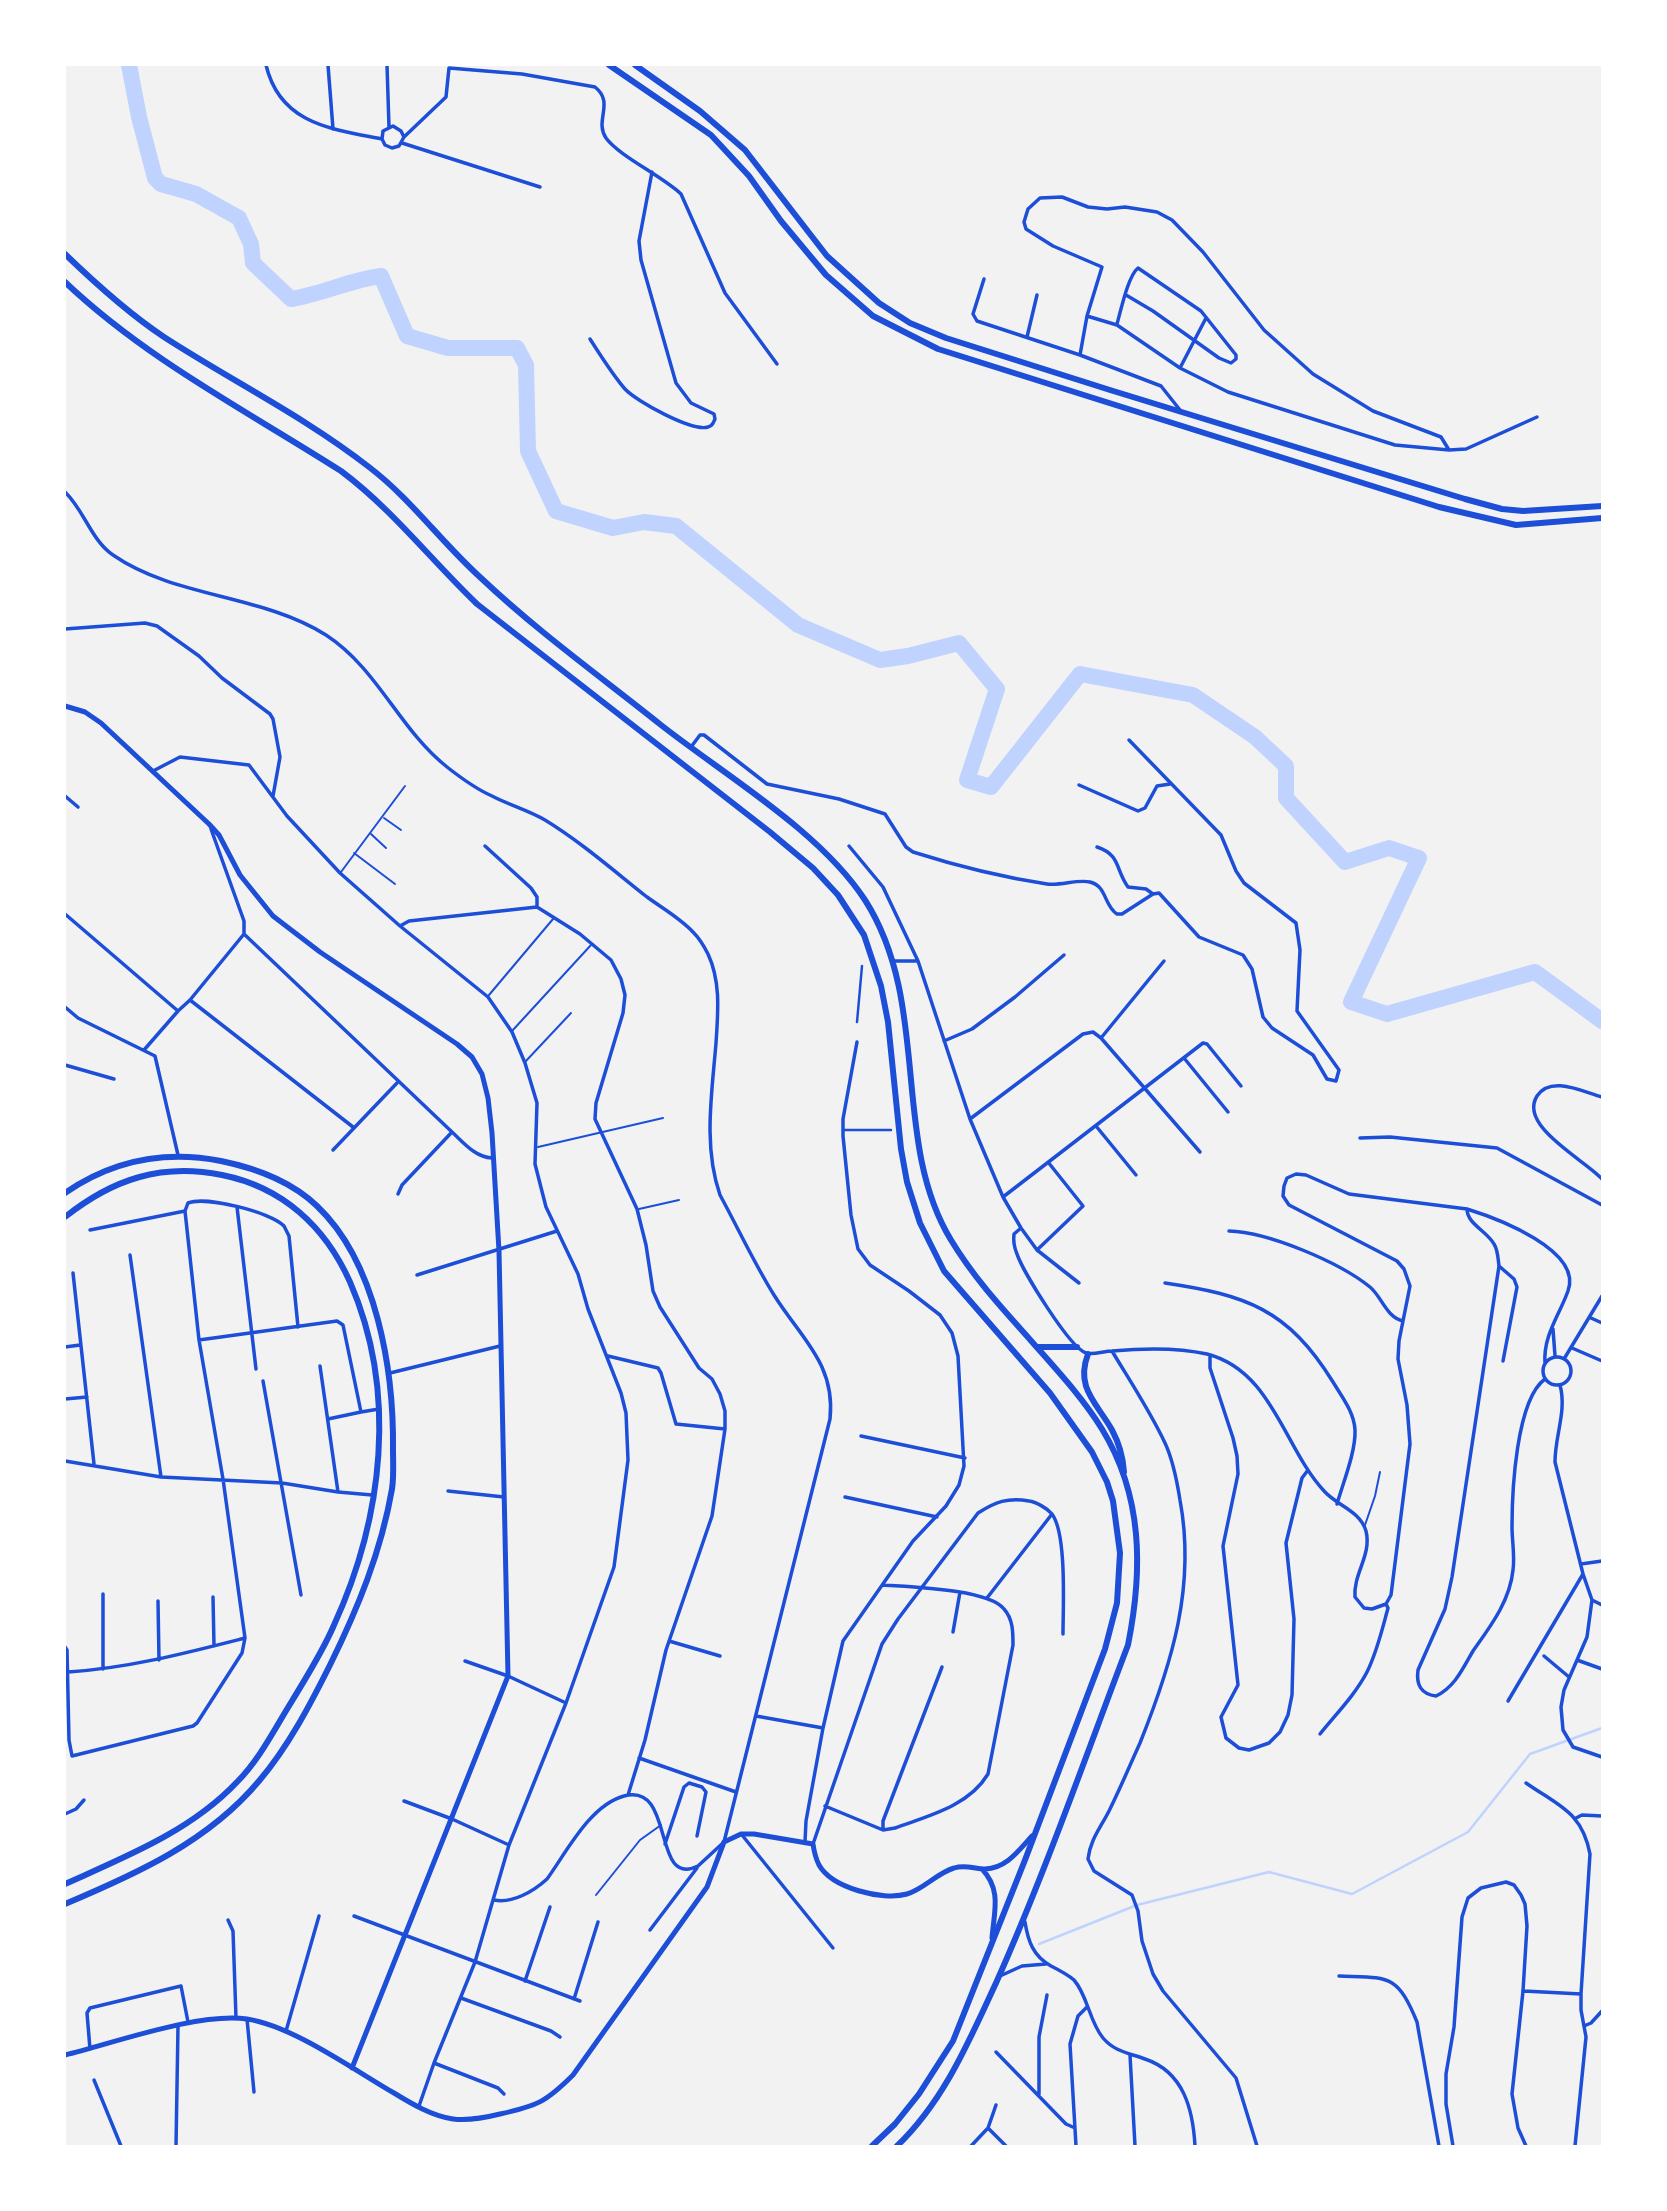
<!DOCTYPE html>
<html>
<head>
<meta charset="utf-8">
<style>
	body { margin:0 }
	#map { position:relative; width:1667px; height:2211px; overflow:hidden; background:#f2f2f2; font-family:"PT Sans",sans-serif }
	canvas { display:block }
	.frame { position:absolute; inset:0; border:66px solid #fff; pointer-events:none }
</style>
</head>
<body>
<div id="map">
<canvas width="1667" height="2211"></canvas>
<div class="frame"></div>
</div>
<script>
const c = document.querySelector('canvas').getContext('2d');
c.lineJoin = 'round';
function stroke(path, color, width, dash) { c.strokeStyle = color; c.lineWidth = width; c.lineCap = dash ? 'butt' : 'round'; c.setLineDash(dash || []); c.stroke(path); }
stroke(new Path2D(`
	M1039 1944 1137 1905 1269 1872 1352 1894 1468 1832 1530 1754 1602 1728`), '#bfd3fe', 2.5);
stroke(new Path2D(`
	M129 65 139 117 155 178 161 184 196 194 239 218 251 244 253 263 291 299C322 294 350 280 381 276L407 336 448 348H517L526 365 528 451 556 511 613 528 644 522 676 526 798 625 880 660 908 656 959 643 997 689 967 780 991 787 1080 674 1193 695 1255 737 1286 766V798L1345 862 1389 848 1419 858 1351 1002 1387 1014 1535 972 1602 1021`), '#bfd3fe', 16);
stroke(new Path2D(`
	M384 818 401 830
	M371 834 386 848
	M354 853 395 884
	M341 872 405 786
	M489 995 553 919
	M512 1031 591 945
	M525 1062 571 1013
	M538 1147 663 1118
	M639 1209 679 1200
	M1365 1525 1375 1496 1380 1472
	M596 1895 640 1840 661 1825`), '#1d4ed8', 2);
stroke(new Path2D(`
	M857 1022 862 966
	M843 1130H891`), '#1d4ed8', 2.5);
stroke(new Path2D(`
	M266 65C280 124 331 129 382 139L385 145 392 148 399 146 404 137 446 97 449 68 522 74 595 87C615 103 594 120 606 138 619 156 662 176 681 194L725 293 777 364
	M328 65 333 129
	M387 65 389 127
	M382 139 383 131 393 126 401 131 404 137
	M402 143 540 187
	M984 279 973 314 977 321 1080 355 1161 386 1180 410
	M1087 316 1117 325 1180 368 1228 392 1395 445 1449 450 1466 449 1537 417
	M1117 324C1121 310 1128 276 1138 268L1201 311 1236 355V359L1231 363 1219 358 1153 311 1126 295
	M1027 337 1037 295
	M590 339C601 356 612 374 625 389 636 401 692 432 708 427 713 426 713 423 715 419L714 414 691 403 676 383 641 260 639 241 652 172
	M1080 355 1087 316 1102 267 1053 246 1026 229 1024 222 1028 209 1040 198 1062 197 1088 207 1107 209 1125 207 1157 212 1172 220 1203 252 1264 330 1313 374 1373 411 1441 437 1449 450
	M1180 368 1206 318
	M65 492C84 510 91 540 113 555 175 598 261 594 326 635 378 669 399 729 447 767 461 778 476 789 492 796 509 805 528 810 545 820 581 842 614 871 647 897 662 908 680 918 693 932 699 938 704 946 708 954 721 982 718 1012 716 1043 712 1093 703 1146 720 1195 738 1228 754 1263 774 1295 800 1337 836 1364 830 1419L724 1842 698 1866C651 1889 676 1782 624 1796 590 1805 566 1853 547 1879 534 1891 512 1904 494 1900
	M65 629 145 623 157 626 199 656 222 678 270 714 273 719 280 757 273 796
	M691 747 700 735H704L767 784 839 799 885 814 906 847 913 852C957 866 1001 877 1047 884 1061 886 1077 879 1090 882 1107 886 1104 906 1117 914H1122L1153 894 1159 893 1199 937 1243 955 1252 969 1263 1017 1272 1028 1313 1055 1327 1079 1336 1081 1339 1070 1297 1011 1300 950 1296 923 1244 883 1236 871 1221 835 1129 740
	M153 771 180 757 249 765 287 816 340 873 400 926 488 997 512 1032 525 1063 537 1103 535 1164 546 1207 578 1274 588 1309 621 1393 626 1413 628 1460 614 1567 566 1703 509 1845 475 1962 434 2063 419 2106
	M1079 785 1138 811 1145 808 1157 786 1170 784
	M65 796 78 807
	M485 846 531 888 537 897V907
	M849 846 883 887 918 961 970 1119 1003 1197 1021 1228 1037 1250 1079 1283
	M1097 847C1121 855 1115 869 1128 887L1146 889 1153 894
	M65 914 178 1011
	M400 926 409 921 537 907 580 934 611 960 621 979 625 995 623 1013 596 1103 595 1119 637 1209 646 1245 653 1291 660 1307 699 1368 712 1379 720 1394 725 1411V1429L712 1516 666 1650 645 1740 628 1795
	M244 934 452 1132C464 1143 475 1157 492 1158
	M893 961H918
	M190 1000 353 1127
	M65 1007 78 1018 155 1056 178 1155
	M1101 1038 1164 961
	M944 1041 972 1029 1015 997 1064 955
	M144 1050 178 1011 190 1000 244 934V921L211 829
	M1184 1058 1228 1112
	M65 1065 114 1079
	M1602 1097C1583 1092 1551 1075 1537 1096 1518 1126 1585 1160 1602 1179
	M970 1119 1083 1034 1093 1032 1101 1038 1200 1152
	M1096 1126 1136 1175
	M1360 1138 1390 1137 1497 1148 1602 1205
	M333 1150 397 1083
	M398 1194 402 1185 452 1132
	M1003 1197 1203 1043 1207 1044 1241 1086
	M237 1207 256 1369
	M1467 1209C1467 1224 1487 1231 1494 1244 1498 1250 1498 1259 1499 1266L1452 1577 1445 1609 1418 1670C1416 1685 1421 1694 1436 1696 1455 1687 1463 1668 1473 1651 1490 1627 1510 1601 1513 1570 1515 1556 1512 1541 1512 1527 1512 1492 1516 1400 1545 1379
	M1021 1228 1014 1234C1013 1242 1014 1247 1017 1254 1023 1272 1070 1348 1086 1353 1094 1355 1104 1351 1112 1351 1144 1348 1176 1347 1207 1354 1273 1371 1284 1449 1325 1492 1338 1506 1360 1511 1366 1531 1372 1555 1353 1574 1355 1597L1364 1608 1372 1609 1386 1604
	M90 1230 185 1211
	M1229 1231C1268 1232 1339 1262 1370 1287 1382 1297 1386 1317 1403 1321
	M1037 1250 1083 1206 1048 1162
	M130 1255 161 1477
	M1499 1266 1514 1279 1517 1287 1503 1361
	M73 1273 94 1464
	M417 1275 557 1231
	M1165 1283C1246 1295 1288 1309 1333 1382 1342 1397 1354 1412 1355 1430 1356 1451 1343 1483 1337 1504
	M1591 1318 1602 1323
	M1553 1329 1555 1356
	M199 1340 337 1321 343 1325 361 1412 379 1409
	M65 1347 80 1345
	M1572 1348 1602 1361
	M1112 1351C1130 1381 1150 1411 1165 1443 1173 1460 1177 1481 1180 1500 1196 1586 1172 1663 1140 1743 1130 1765 1120 1789 1109 1811 1101 1827 1090 1840 1088 1859L1094 1871 1132 1895 1138 1911 1142 1941 1153 1974 1163 1991 1236 2078 1257 2146
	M1210 1355V1368L1233 1438 1237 1456 1238 1474 1223 1546 1238 1685 1221 1717 1226 1738 1239 1748 1249 1750 1269 1743 1280 1732 1288 1715 1292 1695 1294 1619 1286 1543 1302 1478 1308 1470
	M608 1356 658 1368 661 1373 676 1424 725 1429
	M1543 1371a14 14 0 1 1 28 0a14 14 0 1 1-28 0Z
	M1564 1359 1602 1296
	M320 1366 338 1492
	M390 1373 500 1346
	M263 1381 301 1595
	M1560 1385C1567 1411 1555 1435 1555 1462L1583 1574 1592 1600 1587 1637 1564 1690 1561 1707 1563 1730 1573 1747 1602 1757
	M65 1399 87 1397
	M328 1419 361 1412
	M861 1436 965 1458
	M65 1461 161 1477 282 1483 338 1492 372 1495
	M448 1491 504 1497
	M845 1497 937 1517
	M1581 1564 1602 1561
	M213 1597 214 1646
	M987 1598 1052 1514
	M1592 1600 1602 1605
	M158 1601 159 1660
	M953 1632 960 1592
	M669 1641 720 1656
	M65 1647 67 1650 69 1740 72 1756 193 1726 197 1723 242 1653 245 1638 223 1479 199 1340 185 1211 188 1203C206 1196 271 1212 284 1226 285 1228 288 1234 289 1236L298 1327
	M1544 1656 1569 1677
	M1577 1660 1602 1669
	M465 1661 508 1676 566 1703
	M103 1669V1594
	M68 1672C129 1668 186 1653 245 1638
	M1508 1701 1583 1574
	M756 1716 823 1728
	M1320 1734C1336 1714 1355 1695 1367 1672 1377 1652 1382 1630 1388 1608L1386 1604 1391 1595 1410 1444 1407 1405 1398 1359 1399 1341 1410 1286 1404 1269 1397 1261 1289 1205 1283 1196 1284 1186 1287 1178 1296 1174 1306 1175 1349 1194 1467 1209C1496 1218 1583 1250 1568 1291 1559 1316 1543 1336 1545 1363
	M639 1758 736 1792
	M1526 1783C1559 1806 1582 1812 1590 1854L1581 1994V2010L1586 2037 1575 2146
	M404 1801 452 1819 509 1845
	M825 1806 883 1830 895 1828C928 1816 969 1806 988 1774L1013 1645C1013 1632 1013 1619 1004 1609 988 1589 910 1587 883 1585
	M65 1814 76 1809 84 1800
	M1576 1818 1582 1815 1602 1816
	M883 1830V1821L942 1667
	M742 1835 833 1948
	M805 1842 806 1821 823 1728 843 1641 913 1541 946 1506 959 1485 964 1466 958 1356 952 1333 940 1315 909 1291 870 1265 858 1249 851 1215 843 1136V1119L857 1042
	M665 1844 684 1787 689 1783 702 1787 706 1792 697 1836
	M813 1844 882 1644 898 1619 978 1513C995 1502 1008 1497 1029 1501 1036 1502 1047 1508 1052 1514 1067 1534 1063 1608 1063 1634
	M354 1916 580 2001
	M228 1920 233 1931 236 2018
	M1025 1922C1028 1941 1033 1956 1051 1966 1059 1970 1067 1974 1074 1980 1088 1996 1089 2021 1103 2038 1115 2052 1129 2053 1145 2059 1184 2072 1193 2110 1195 2146
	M650 1930 697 1868
	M1000 1976 1022 1966 1046 1964
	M1339 1976C1388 1978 1397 1973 1417 2022L1439 2146
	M525 1981 550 1907
	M1524 1991 1581 1994
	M461 1998 551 2031 560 2037
	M574 1999 598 1922
	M247 2019 254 2092
	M1584 2026 1591 2023 1602 2011
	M286 2031 319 1916
	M90 2049 87 2013 90 2008 181 1986 188 2022
	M996 2052 1066 2124 1075 2128
	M1130 2055 1135 2146
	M434 2063 498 2088 504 2094
	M94 2080 121 2146
	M1039 2094V2037L1047 1995
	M988 2128 1006 2146
	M176 2146 178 2026
	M971 2146 988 2128 996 2105
	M1076 2146 1070 2044 1078 2016 1087 2007
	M1453 2146 1446 2104V2074L1454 2027 1462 1917 1468 1898 1481 1888 1506 1882 1514 1885 1521 1895 1525 1904 1527 1926 1523 1991 1512 2094 1518 2128 1526 2146`), '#1d4ed8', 3.5);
stroke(new Path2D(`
	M65 706 85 712 101 723 209 824 219 835 240 875 273 916 320 952 457 1044 472 1057 482 1074 488 1098 492 1133 499 1251 508 1676 352 2068
	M982 1869C1002 1890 994 1912 992 1938
	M65 2055C114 2043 199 2012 247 2019 293 2026 354 2070 394 2093 412 2104 432 2116 453 2119 469 2121 484 2118 500 2114 537 2106 546 2102 573 2075L707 1887 724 1842 741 1834H754L813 1844C814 1851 816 1859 819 1865 832 1888 882 1901 907 1894 924 1889 937 1873 954 1868 966 1864 974 1869 985 1869 1007 1868 1019 1850 1032 1836`), '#1d4ed8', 5);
stroke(new Path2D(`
	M609 65 711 135 749 176 781 221 826 275 873 316 938 349 1439 507 1516 525 1602 518
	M635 65 700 111 745 150 827 256 879 303 910 323 946 338 1110 390 1465 499 1502 509 1523 511 1602 506`), '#1d4ed8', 6);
stroke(new Path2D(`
	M65 254C96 284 128 313 164 337 232 381 305 417 369 467 411 499 442 543 481 578 537 631 601 677 661 725 726 776 820 831 865 900 932 1005 890 1140 951 1240 972 1275 999 1305 1026 1335 1052 1365 1081 1395 1102 1429 1143 1496 1143 1570 1128 1645 1085 1758 1045 1873 996 1983 969 2041 944 2101 897 2146
	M65 282C146 359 247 411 341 471 392 509 431 560 477 604L770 832 813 868 838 895 864 935 881 986 888 1022 901 1149 907 1182 920 1223 944 1271 1050 1393 1092 1452 1107 1482 1113 1501 1120 1553 1117 1603 1105 1649 1025 1860 953 2041 919 2094 895 2124 872 2146
	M65 1193C113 1160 164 1150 221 1161 255 1168 291 1181 317 1206 377 1263 394 1371 393 1450 393 1463 394 1476 392 1489 381 1552 358 1608 330 1665 310 1705 288 1747 259 1781 208 1842 136 1874 65 1904
	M65 1217C113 1179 161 1163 222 1175 282 1187 325 1226 350 1282 398 1392 383 1518 334 1625 323 1651 307 1676 292 1701 275 1728 260 1759 237 1782 191 1831 125 1857 65 1884
	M1037 1347H1077
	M1088 1354C1075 1388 1097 1403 1112 1430 1119 1443 1123 1457 1124 1472`), '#1d4ed8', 6);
</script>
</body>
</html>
